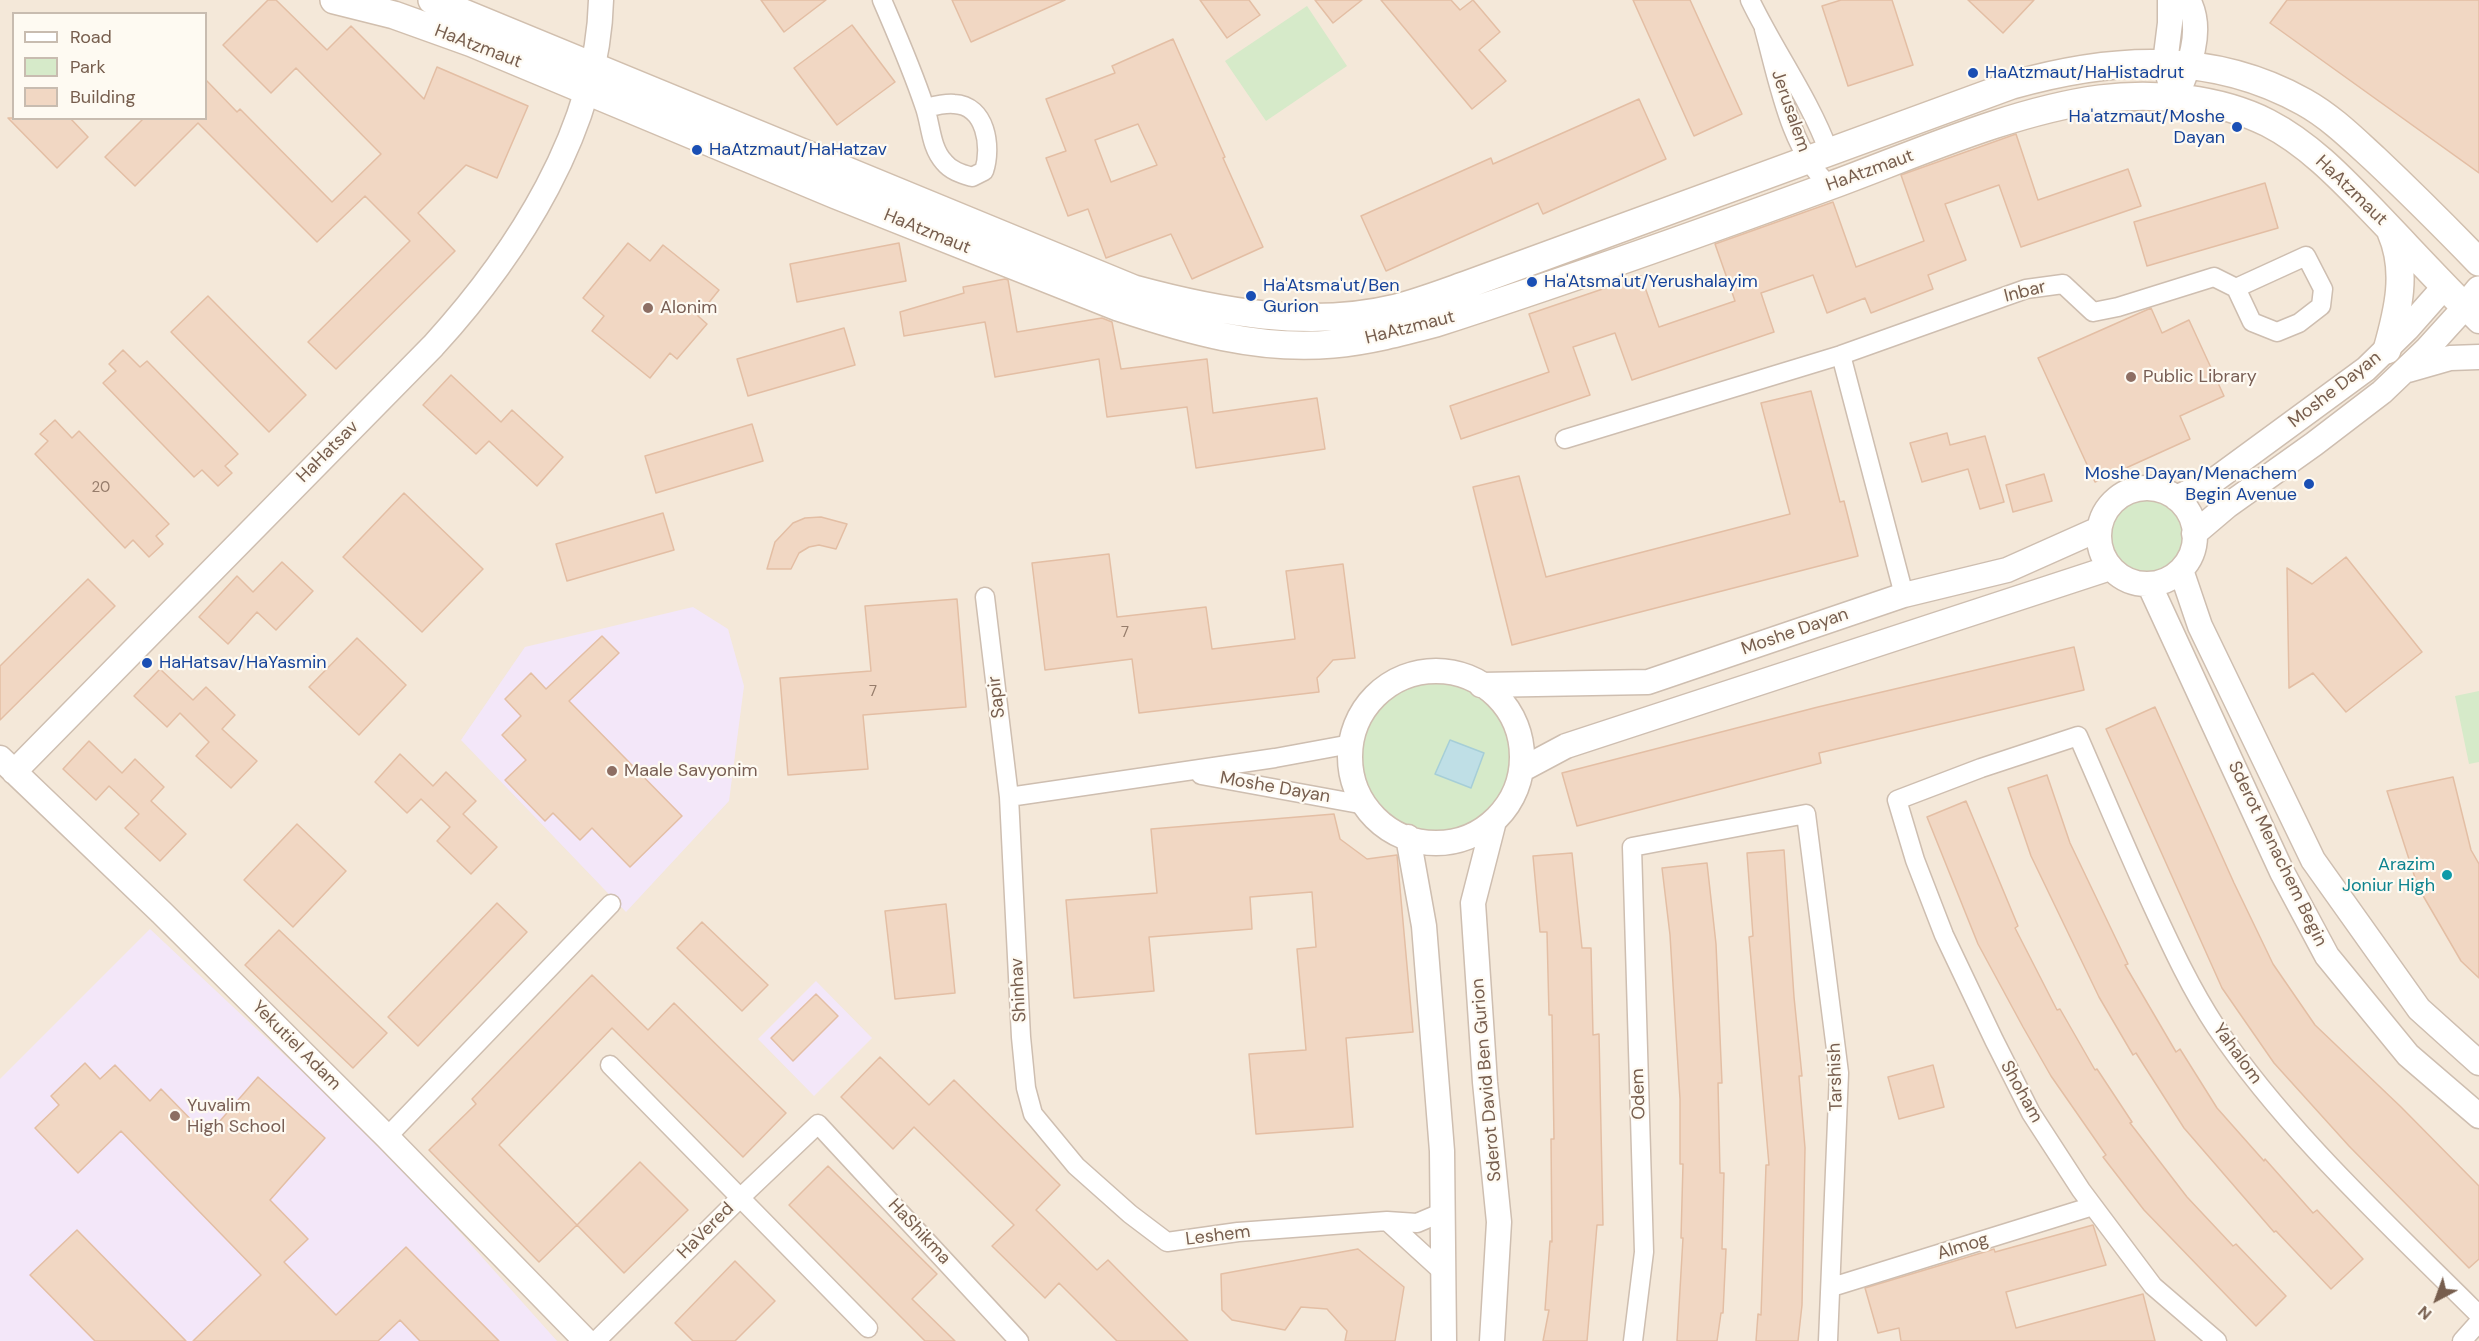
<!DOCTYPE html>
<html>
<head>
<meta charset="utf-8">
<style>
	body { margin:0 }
	#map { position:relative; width:2479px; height:1341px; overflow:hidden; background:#fcf6eb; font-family:"DM Sans",sans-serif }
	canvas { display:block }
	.legend { position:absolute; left:12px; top:12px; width:195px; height:108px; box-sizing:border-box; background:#fefaf2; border:2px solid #c8bcb0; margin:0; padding:8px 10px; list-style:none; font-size:18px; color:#775e4e }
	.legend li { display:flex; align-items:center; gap:12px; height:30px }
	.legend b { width:30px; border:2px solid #c8bcb0 }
	.north { position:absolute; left:2407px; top:1269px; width:60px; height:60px; -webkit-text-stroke:4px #fefaf2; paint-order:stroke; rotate:221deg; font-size:16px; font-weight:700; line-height:24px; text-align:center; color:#775e4e }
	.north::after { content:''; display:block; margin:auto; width:21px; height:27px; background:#775e4e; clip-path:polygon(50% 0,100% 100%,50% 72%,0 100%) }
</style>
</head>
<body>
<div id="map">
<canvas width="2479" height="1341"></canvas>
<ul class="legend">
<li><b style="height:8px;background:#fff"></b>Road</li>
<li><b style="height:16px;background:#d6eac9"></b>Park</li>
<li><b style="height:16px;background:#f1d7c3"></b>Building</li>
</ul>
<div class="north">N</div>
</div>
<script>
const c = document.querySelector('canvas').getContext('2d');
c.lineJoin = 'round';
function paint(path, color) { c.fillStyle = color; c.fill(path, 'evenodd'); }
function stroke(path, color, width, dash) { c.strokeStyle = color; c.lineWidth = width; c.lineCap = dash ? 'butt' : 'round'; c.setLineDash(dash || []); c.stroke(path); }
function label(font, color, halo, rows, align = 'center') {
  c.font = font + ' "DM Sans",sans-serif'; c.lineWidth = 4.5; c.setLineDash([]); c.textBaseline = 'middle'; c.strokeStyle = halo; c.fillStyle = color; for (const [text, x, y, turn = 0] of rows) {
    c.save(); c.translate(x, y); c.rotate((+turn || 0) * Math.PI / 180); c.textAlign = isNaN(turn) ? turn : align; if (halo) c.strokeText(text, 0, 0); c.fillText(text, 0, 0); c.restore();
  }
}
paint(new Path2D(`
	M0 0H2479V1341H0ZM14 14H206V118H14Z`), '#f4e8d9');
paint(new Path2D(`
	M693 607 728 629 744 686 729 801 626 912 461 740 525 647Z
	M150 929 389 1153 557 1341H0V1079Z
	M816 981 872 1038 814 1096 758 1039Z`), '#f3e7f9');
paint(new Path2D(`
	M1307 6 1347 66 1266 121 1225 61Z
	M2103 536a44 44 0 1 1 88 0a44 44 0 1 1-88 0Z
	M1354 756a82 82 0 1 1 164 0a82 82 0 1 1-164 0Z
	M2479 691V762L2469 764 2455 696Z`), '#d6eac9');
const water = new Path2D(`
	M1450 740 1484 753 1471 788 1435 774Z`);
paint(water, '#bfdfe6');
stroke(water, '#a6ced7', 1.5);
const building = new Path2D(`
	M268 0H276L327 50 351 26 424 99 437 67 528 106 497 178 466 165 418 213 455 251 336 369 308 342 410 241 365 196 317 242 198 123 135 186 105 157 144 118H206V80L237 112 240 109 332 202 381 154 296 68 271 93 223 45Z
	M761 0H826L784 32Z
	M952 0H1065L971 42Z
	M1200 0H1249L1260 15 1227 38Z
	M1315 0H1362L1333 23Z
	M1381 0H1451L1460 10 1473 0 1500 32 1479 50 1506 81 1472 109Z
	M1633 0H1690L1742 114 1694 136Z
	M1841 0H1892L1913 65 1848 86 1822 6Z
	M1968 0H2034L2003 33Z
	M2287 0H2479V173L2270 23Z
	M852 25 895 82 837 125 794 68Z
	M1173 39 1225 157 1223 158 1263 247 1192 279 1171 234 1106 258 1088 209 1068 216 1046 158 1066 151 1046 99 1115 73 1112 66ZM1138 124 1157 165 1111 182 1095 140Z
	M1639 99 1666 159 1543 214 1538 203 1386 271 1361 216 1491 158 1493 164Z
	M8 118H70L88 137 57 168Z
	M2016 134 2038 200 2128 169 2141 206 2021 247 1999 185 1945 204 1966 260 1928 275 1933 289 1871 313 1865 298 1827 313 1813 275 1761 293 1774 332 1632 380 1615 333 1573 347 1590 395 1461 439 1450 406 1549 372 1529 314 1641 276 1659 327 1735 301 1715 244 1833 202 1856 267 1924 241 1901 175Z
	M2265 183 2278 228 2147 266 2134 222Z
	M628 243 650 261 663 245 719 290 698 316 707 324 677 359 670 353 650 378 592 331 604 316 583 298Z
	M899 243 906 281 797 302 790 264Z
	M1005 279 1008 280 1017 332 1102 318 1112 322 1121 369 1207 359 1213 413 1317 398 1325 449 1196 468 1187 407 1107 417 1099 359 995 377 985 322 904 336 900 312 964 293 963 287Z
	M208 296 306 395 269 432 171 332Z
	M2151 308 2162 333 2189 320 2224 396 2180 416 2190 439 2095 482 2038 358Z
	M844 328 855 365 748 396 737 359Z
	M123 350 140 367 147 361 238 454 225 466 232 473 218 486 202 470 194 477 103 383 116 371 109 364Z
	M451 375 501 422 512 410 563 457 537 486 489 441 476 454 423 405Z
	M1811 391 1840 502 1844 501 1858 556 1512 645 1473 487 1519 476 1546 577 1790 514 1761 403Z
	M55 420 72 438 79 431 169 524 156 536 163 544 149 557 133 540 125 548 35 454 48 441 40 434Z
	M752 424 763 461 656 493 645 456Z
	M1947 433 1950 445 1985 436 2004 502 1980 509 1968 469 1922 482 1910 443Z
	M2044 474 2052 501 2013 512 2006 485Z
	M404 493 483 569 422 632 343 557Z
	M663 513 674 550 567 581 556 544Z
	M821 517 847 524 836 549 819 545 809 547 799 553 791 569H767L775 542 793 523 805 518Z
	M1109 554 1117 617 1206 607 1212 649 1295 639 1286 571 1343 564 1355 658 1333 660 1317 678 1319 692 1139 713 1132 659 1045 670 1032 563Z
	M2346 557 2422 652 2346 712 2313 673 2289 688 2287 568 2312 584Z
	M282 562 313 591 276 630 257 612 228 644 199 617 237 576 253 592Z
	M88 579 115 606 0 720V666Z
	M957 599 966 707 863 715 868 769 788 775 780 678 871 671 865 606Z
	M602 636 619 653 569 701 682 816 630 867 592 828 580 840 553 813 545 821 505 780 526 760 502 735 521 716 505 699 531 673 546 689Z
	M357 638 406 685 359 735 309 687Z
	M2074 647 2084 690 1819 753 1821 763 1577 826 1562 773 1818 707Z
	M160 669 193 700 206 687 235 715 222 729 257 761 231 788 196 756 209 742 180 713 167 727 134 696Z
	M2155 707 2234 883 2273 964 2315 1025 2401 1107 2479 1186V1259L2469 1268 2349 1146 2274 1063 2222 988 2106 729Z
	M89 741 122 773 135 759 164 787 151 801 186 834 160 861 125 828 139 814 109 786 96 800 63 769Z
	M400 754 433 786 446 772 476 801 463 814 497 847 471 874 437 841 450 827 421 799 407 813 375 782Z
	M2047 775 2070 843 2128 964 2125 965 2176 1052 2180 1049 2217 1108 2264 1161 2265 1159 2313 1213 2317 1210 2363 1259 2331 1289 2276 1231 2274 1232 2184 1128 2136 1053 2133 1055 2099 997 2031 856 2008 788Z
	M2453 777 2471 850 2479 864V978L2461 961 2418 887 2387 791Z
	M1966 801 2018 926 2015 928 2057 1010 2060 1009 2095 1070 2097 1069 2132 1122 2130 1123 2187 1197 2233 1246 2236 1244 2286 1296 2256 1326 2144 1210 2103 1157 2106 1155 2051 1076 2023 1027 1978 944 1927 817Z
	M1334 814 1340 839 1367 859 1397 855 1413 1032 1346 1038 1353 1127 1256 1134 1249 1054 1306 1050 1297 949 1316 947 1312 892 1250 897 1252 929 1149 937 1154 991 1074 998 1066 900 1157 893 1151 829Z
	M297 824 346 871 293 927 244 880Z
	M1784 850 1794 997 1802 1076H1799L1805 1148 1802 1305 1798 1341H1756L1758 1314 1761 1315 1766 1165H1769L1749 937 1753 936 1747 853Z
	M1572 853 1582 948H1591L1593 1035 1599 1034 1603 1225H1597L1587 1341H1543L1549 1310H1545L1550 1241 1552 1242 1551 1139H1554L1552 1015H1549L1547 932H1540L1533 856Z
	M1707 863 1716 944 1722 1083H1718L1720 1173H1724L1722 1249H1726L1723 1313H1721L1717 1341H1677L1683 1238H1681L1683 1164H1680V1099L1670 935 1662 868Z
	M497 903 527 932 418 1046 388 1017Z
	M946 904 955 993 895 999 885 911Z
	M702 922 768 985 742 1011 677 948Z
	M279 930 387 1033 353 1068 245 965Z
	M592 975 648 1030 674 1003 786 1113 743 1157 612 1028 499 1145 577 1225 539 1262 429 1150 476 1104 472 1099Z
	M816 994 838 1016 793 1061 771 1038Z
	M880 1057 929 1105 954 1080 1060 1185 1036 1210 1097 1270 1108 1260 1188 1341H1117L1059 1283 1045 1298 992 1246 1014 1225 914 1127 893 1149 841 1097Z
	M85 1063 100 1079 115 1065 150 1101 161 1089 207 1136 258 1077 325 1138 270 1200 308 1239 284 1262 336 1315 406 1247 499 1341H420L400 1320 378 1341H193L261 1275 121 1131 78 1173 35 1128 59 1105 51 1096Z
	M1933 1065 1944 1107 1899 1119 1888 1077Z
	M640 1162 688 1210 624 1273 577 1225Z
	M828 1166 937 1274 912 1299 955 1341H925L789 1205Z
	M2093 1225 2106 1265 2006 1292 2016 1328 2143 1294 2155 1341H1901L1899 1328 1878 1333 1865 1288 1991 1250 1994 1249 1995 1252Z
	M77 1230 186 1341H95L30 1275Z
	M1358 1249 1404 1287 1395 1341H1345L1347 1331 1327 1309 1301 1307 1285 1330 1232 1320 1222 1310 1221 1274Z
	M735 1261 775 1301 735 1341H693L675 1323Z`);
paint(building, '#f1d7c3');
stroke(building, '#e3bea4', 1.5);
const minor = new Path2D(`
	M882 0C897 35 912 69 924 105 931 123 930 147 944 162 951 171 962 174 972 177L984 171C992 147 986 105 954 104 945 103 934 106 926 108
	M1750 0C1775 52 1809 98 1829 152
	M1764 29C1778 79 1790 151 1830 186
	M1841 355 1904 595
	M1565 439 1841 355 2026 289 2063 284 2093 312 2118 307 2214 277 2236 288 2252 322 2277 332 2299 323 2321 306 2323 289 2306 256 2236 288
	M985 597 1009 797 1021 1037 1026 1088 1033 1114 1076 1166 1130 1214 1167 1242 1238 1232 1387 1221 1417 1223 1443 1212
	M1201 775 1365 805
	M1009 797 1275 758 1351 744
	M610 1065 868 1328
	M387 1137 611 904
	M1387 1221 1444 1273
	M1832 1287 2093 1206
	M596 1341 740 1198 818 1124 1019 1341
	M1633 1341 1644 1252 1632 847 1806 814 1839 1073 1828 1341
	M2217 1341 2153 1286 2081 1190 2031 1113 1994 1040 1944 935 1915 860 1897 800 1981 768 2078 736C2103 793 2127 851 2153 907 2172 948 2191 989 2216 1027 2287 1132 2389 1225 2479 1315
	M2462 1341 2479 1322`);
const tertiary = new Path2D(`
	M2170 0V23L2165 63 2170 82
	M2175 99C2188 69 2205 31 2188 0
	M2408 370 2450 358 2479 357
	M2099 536a48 48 0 1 1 96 0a48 48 0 1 1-96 0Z
	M2176 498 2216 479 2366 369 2407 329 2445 286
	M2194 534 2227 506 2314 444 2382 392 2426 350 2465 307 2479 321
	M2181 570 2200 626 2313 860 2419 1009 2479 1063
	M2149 584 2282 872 2327 956 2408 1055 2479 1116
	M1350 757a86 86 0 1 1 172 0a86 86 0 1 1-172 0Z
	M1481 685 1648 682 1904 595 2007 570 2099 529
	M0 758 162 913 387 1137 586 1341
	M1521 770 1566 746 2110 568
	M14 772 433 346C517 254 598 129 601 0
	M1408 837 1424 926 1442 1151 1444 1341
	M1492 1341 1499 1222 1485 1082 1473 903 1494 821`);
const secondary = new Path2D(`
	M334 0 394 15 472 43 836 195 1118 307C1187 330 1259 351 1333 344 1368 341 1402 332 1436 323 1569 280 1701 233 1832 185 1916 154 2011 111 2100 99 2154 92 2219 98 2268 123 2307 143 2339 176 2369 207 2401 240 2432 274 2465 307L2479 290
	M432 0 1134 289C1219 312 1309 329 1396 308 1420 302 1443 293 1466 285L2012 85C2111 57 2211 50 2304 102 2331 117 2353 139 2375 159 2411 193 2445 227 2479 262
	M2387 350C2398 311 2408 271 2391 232`);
stroke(minor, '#cebeb0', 21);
stroke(tertiary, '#cebeb0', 27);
stroke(secondary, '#d1bfae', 30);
stroke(minor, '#fff', 18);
stroke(tertiary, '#fff', 24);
stroke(secondary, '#fff', 27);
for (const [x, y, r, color] of [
	[1973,73,6,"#1a4fb4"],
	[2237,127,6,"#1a4fb4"],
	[697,150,6,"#1a4fb4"],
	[1532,282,6,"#1a4fb4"],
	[1251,296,6,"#1a4fb4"],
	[648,308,6,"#8d6e63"],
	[2131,377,6,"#8d6e63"],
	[2309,484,6,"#1a4fb4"],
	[147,663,6,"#1a4fb4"],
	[612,771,6,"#8d6e63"],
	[2447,875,6,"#0f9aa8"],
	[175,1116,6,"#8d6e63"]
]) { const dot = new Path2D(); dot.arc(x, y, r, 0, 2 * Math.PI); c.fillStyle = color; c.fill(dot); stroke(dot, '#fefaf2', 2); }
label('15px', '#967c6b', null, [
	["20",101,488],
	["7",1125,633],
	["7",873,692]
]);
label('18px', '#775e4e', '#fefaf2', [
	["HaAtzmaut",478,47,21],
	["Jerusalem",1790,111,71],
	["HaAtzmaut",1870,171,-20],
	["HaAtzmaut",2351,191,44],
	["HaAtzmaut",927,232,22],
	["Inbar",2025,292,-14],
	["HaAtzmaut",1410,328,-14],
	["Moshe Dayan",2335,390,-38],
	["HaHatsav",328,452,-45],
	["Moshe Dayan",1795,632,-19],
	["Sapir",997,697,-97],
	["Moshe Dayan",1275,788,10],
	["Sderot Menachem Begin",2277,854,64],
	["Shinhav",1019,990,-93],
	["Yekutiel Adam",296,1046,45],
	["Yahalom",2237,1054,54],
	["Tarshish",1836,1077,-92],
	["Sderot David Ben Gurion",1487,1080,-95],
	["Shoham",2021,1092,61],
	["Odem",1639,1094,-92],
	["HaVered",706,1231,-45],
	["HaShikma",919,1232,47],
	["Leshem",1218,1236,-7],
	["Almog",1963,1247,-17]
]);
label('18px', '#164399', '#fefaf2', [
	["HaAtzmaut/HaHistadrut",1985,73],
	["Ha'atzmaut/Moshe",2225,117,"right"],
	["Dayan",2225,138,"right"],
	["HaAtzmaut/HaHatzav",709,150],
	["Ha'Atsma'ut/Yerushalayim",1544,282],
	["Ha'Atsma'ut/Ben",1263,286],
	["Gurion",1263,307],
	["Moshe Dayan/Menachem",2297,474,"right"],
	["Begin Avenue",2297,495,"right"],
	["HaHatsav/HaYasmin",159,663]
], 'left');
label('18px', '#785e54', '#fefaf2', [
	["Alonim",660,308],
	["Public Library",2143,377],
	["Maale Savyonim",624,771],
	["Yuvalim",187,1106],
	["High School",187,1127]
], 'left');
label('18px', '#0d838f', '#fefaf2', [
	["Arazim",2435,865],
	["Joniur High",2435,886]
], 'right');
</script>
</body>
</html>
